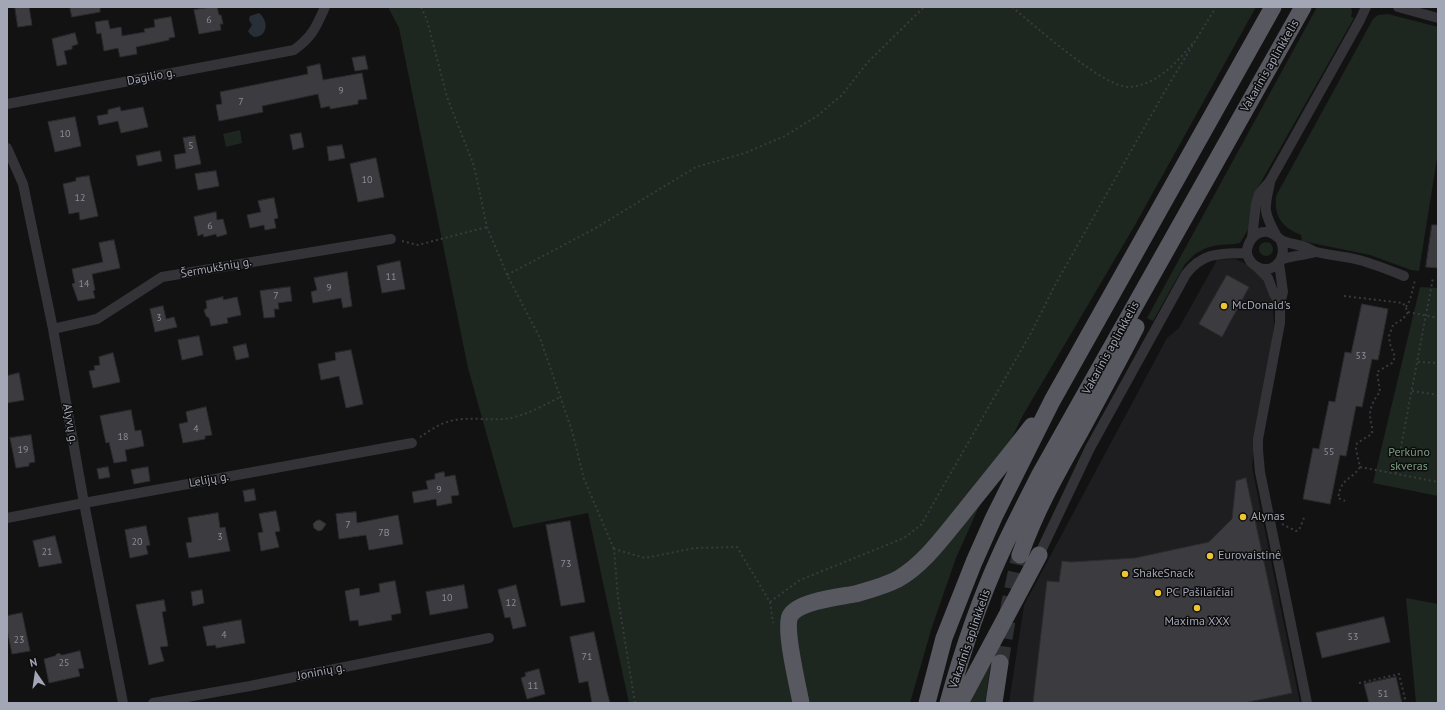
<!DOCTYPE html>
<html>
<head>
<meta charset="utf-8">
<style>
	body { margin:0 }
	#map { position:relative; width:1445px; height:710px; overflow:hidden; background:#121213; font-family:"PT Sans",sans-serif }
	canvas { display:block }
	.frame { position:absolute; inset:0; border:8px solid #a3a6b4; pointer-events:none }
	.north { position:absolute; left:16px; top:654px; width:40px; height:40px; -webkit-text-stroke:3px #0d0d0e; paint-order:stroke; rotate:347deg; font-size:11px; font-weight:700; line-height:16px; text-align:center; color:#a3a6b4 }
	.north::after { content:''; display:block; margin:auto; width:14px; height:18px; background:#a3a6b4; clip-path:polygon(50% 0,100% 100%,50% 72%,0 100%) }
</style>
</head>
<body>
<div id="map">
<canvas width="1445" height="710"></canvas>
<div class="frame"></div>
<div class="north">N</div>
</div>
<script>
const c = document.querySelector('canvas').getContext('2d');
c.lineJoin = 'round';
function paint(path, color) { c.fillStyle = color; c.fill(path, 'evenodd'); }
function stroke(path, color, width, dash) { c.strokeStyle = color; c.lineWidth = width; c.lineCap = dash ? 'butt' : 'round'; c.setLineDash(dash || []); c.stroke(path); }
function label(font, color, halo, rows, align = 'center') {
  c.font = font + ' "PT Sans",sans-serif'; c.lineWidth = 3; c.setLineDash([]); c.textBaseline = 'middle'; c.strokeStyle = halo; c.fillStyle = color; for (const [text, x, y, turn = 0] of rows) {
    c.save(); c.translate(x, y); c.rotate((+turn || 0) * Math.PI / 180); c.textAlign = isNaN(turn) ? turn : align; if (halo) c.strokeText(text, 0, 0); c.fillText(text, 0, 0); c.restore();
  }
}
paint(new Path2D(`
	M1235 259 1247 264 1265 279 1272 298 1274 323 1272 345 1254 445 1252 467 1300 703H1009L1024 605 1167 338 1179 328 1217 260Z`), '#1e1e20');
paint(new Path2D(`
	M388 7H1256L1135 225 1022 417 982 500 956 558 932 627 910 703H629L588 513 513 528 468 368 399 28Z
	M1317 7H1351L1352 12 1351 17 1354 18 1257 189 1253 202 1249 228 1240 243 1235 244 1218 245 1206 248 1195 254 1185 264 1153 321 1147 318Z
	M1388 14 1438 27V152L1419 271 1411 270 1370 255 1302 241 1301 235C1282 227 1274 217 1276 196L1373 19 1378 15Z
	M240 130 242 143 226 147 223 134Z
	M1259 249a7 7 0 1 1 14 0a7 7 0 1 1-14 0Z
	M1420 287 1438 288V496L1373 483Z
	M1406 598 1438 604V703H1416Z
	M991 662 985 703H969Z`), '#1e2620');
paint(new Path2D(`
	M259 13C269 21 268 37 254 37L250 34 248 31 252 25 249 20 250 16Z`), '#292f37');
const building = new Path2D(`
	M15 7H29L32 25 18 27Z
	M70 7H100V12L72 17Z
	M212 7H217L219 15H221L223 24H220L221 30 199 34 194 10Z
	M171 17 175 37 169 38V40L136 47 137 54 120 57 118 48 104 51 101 33 97 34 95 22 108 20 110 29 121 27 122 36 145 32 144 29 155 27 154 20Z
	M75 33 78 44 72 46V49L64 51 67 64 57 66 52 39Z
	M365 56 368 69 355 71 352 58Z
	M320 64 323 80 362 73 367 99 358 100V104L330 109V106L321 108 318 94 262 106 263 112 219 121 216 105 222 104 220 92 308 74 307 67Z
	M120 107 121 111 143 107 148 127 121 133 118 121 99 125 97 116 108 114V110Z
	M75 117 81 146 55 152 48 122Z
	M301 133 304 147 293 150 290 135Z
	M195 136 201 164 176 169 174 155 186 153 183 138Z
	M342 145 345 158 329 161 327 147Z
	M160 151 162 161 138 166 136 156Z
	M376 158 384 197 358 202 350 164Z
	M216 171 219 186 198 190 195 174Z
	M89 176 98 216 80 220 79 212 69 214 63 184 76 181V178Z
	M274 198 278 218 274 219 276 228 265 230 264 225 250 228 247 215 261 212 258 201Z
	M216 212 217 220 223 219 227 234 217 237 216 234 204 237 203 234 198 236 194 217Z
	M1432 225H1438V268L1426 267Z
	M114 240 120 268 92 274 95 290 93 291 95 298 78 301 72 284 75 283 72 269 103 262 99 243Z
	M400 261 405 289 382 293 377 266Z
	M347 272 352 306 343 308 341 298 313 303 311 292 317 290 314 278Z
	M1227 275 1249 287 1222 337 1199 324Z
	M290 287 292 301 278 303 279 309H274L275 317 264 318 260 291Z
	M223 297V300L237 297 241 315 227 318 228 323 211 326 209 318 206 316 204 310 207 308 206 301Z
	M1362 304 1388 309 1378 360 1372 359 1362 407 1356 406 1346 456 1340 455 1330 504 1303 499 1313 448 1319 449 1329 401 1335 402 1345 352 1351 353Z
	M163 306 166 319 174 317 177 327 155 332 150 309Z
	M199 336 203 355 182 360 178 340Z
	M246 344 249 357 236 360 233 347Z
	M351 350 363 404 346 408 339 376 321 380 318 364 336 360 335 353Z
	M113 353 120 382 93 388 89 371 95 370 94 366 100 365 99 357Z
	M19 373 24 400 7 403V376Z
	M206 407 212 435 205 436V439L183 443 179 424 188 422 186 412Z
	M131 410 135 431 141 430 144 446 125 450 127 461 114 463 109 442 106 443 100 416Z
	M31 435 35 462 29 463V466L16 468 10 438Z
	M108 467 110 477 99 479 97 469Z
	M148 467 150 481 134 484 131 470Z
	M444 472 445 477 455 475 459 495 451 496 452 503 437 506 436 499 414 503 412 492 428 489 426 481 435 479V474Z
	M1246 478 1292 693 1244 703H1033L1047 581 1059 582 1062 561 1071 562 1135 558 1209 542 1232 519 1236 481Z
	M254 489 256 500 245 502 243 491Z
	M276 511 280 531 275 532 279 547 261 551 258 533 263 532 259 514Z
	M356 512 357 523 398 515 403 544 369 550 366 535 339 539 336 514Z
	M218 513 220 528 225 527 230 551 189 558 186 543 192 542 188 518Z
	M320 520 326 524 322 530 318 531 314 528 313 524 316 521Z
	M570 521 585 602 561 606 546 525Z
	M146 526 150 545 146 546 148 554 130 558 125 530Z
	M55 536 62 563 39 567 33 541Z
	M395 581 401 613 391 615 392 620 359 626 358 620 350 621 345 591 359 588 360 596 380 592 379 584Z
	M464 585 468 608 430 615 426 592Z
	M516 585 526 626 513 629 510 617 505 618 498 590Z
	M202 590 204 603 193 606 191 592Z
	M164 600 166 611 162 612 168 646 160 647 164 661 149 665 136 605Z
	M22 613 30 651 12 654 7 629V616Z
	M1384 617 1390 642 1322 658 1316 633Z
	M241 620 245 643 216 648V645L207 646 203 627Z
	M594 632 607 692 610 703H592L588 681 579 683 570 637Z
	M80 651 84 668 78 669 80 676 49 683 44 659 55 656 58 653 62 655Z
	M539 669 545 694 527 699 521 678 526 676 525 673Z
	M1396 677 1402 703H1369L1364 684Z`);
paint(building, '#3c3c40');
stroke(building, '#2c2c2f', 1);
stroke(new Path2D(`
	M1000 663 1010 602 1020 555`), '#2f3033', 17, [17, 8]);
stroke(new Path2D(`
	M421 7 427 20 447 97 474 166 487 227 507 275 540 338 572 431 584 479 614 549
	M1012 7C1034 25 1104 88 1129 87 1157 85 1176 63 1193 43
	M1197 38 1216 7
	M402 241 418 245 487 227
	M507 275 594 229 696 167 745 153 785 136 817 116 842 95 867 63 924 7
	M1344 296 1403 303 1408 312 1403 319 1393 325 1389 336 1390 344 1395 357 1392 363 1377 372 1380 392C1375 398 1370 406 1370 415 1370 422 1373 425 1372 434L1357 443 1356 449 1360 467C1350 482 1342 476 1338 498L1345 501
	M1406 307 1410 300 1415 280
	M1408 312 1438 318
	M1418 362 1438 363
	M1412 391 1438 395
	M420 437C428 432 437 425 447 422 467 415 490 422 511 418 528 414 545 405 560 397
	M1360 467 1438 482
	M1396 473 1433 278
	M1282 524 1296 531 1299 530 1304 518
	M770 602 800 580 904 538 921 525 1031 333 1055 285 1165 91 1197 38
	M1359 683 1399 674 1406 703
	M635 703 618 598 614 549 645 558 695 548 737 547 770 602 773 623`), '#393a3f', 2, [2, 3]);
stroke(new Path2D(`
	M1398 7 1438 18
	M7 104 294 50C313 36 316 27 325 7
	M7 148 23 184 53 329 84 503 123 703
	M1270 183C1264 209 1263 211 1276 235
	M1252 238 1256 204 1259 194 1270 181 1360 20 1366 7
	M1280 239C1291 261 1268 279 1252 263 1240 251 1252 230 1268 232 1274 233 1277 237 1281 240 1289 244 1297 244 1305 247 1309 248 1312 251 1316 252 1328 255 1342 256 1355 259 1372 263 1389 270 1404 276
	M1281 260C1292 255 1303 256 1315 252
	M1279 263 1283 292 1280 304V323L1258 439V450L1260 472 1307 703
	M1257 267 1268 278 1274 294 1280 304
	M53 329 97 319 162 277 391 239
	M7 518 84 503 412 443
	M1039 555 1090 448 1186 274C1204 251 1221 254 1247 253
	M153 703 250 686 489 638`), '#333338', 10);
stroke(new Path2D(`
	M1020 555C1036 510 1057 473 1080 432 1099 397 1118 362 1136 327
	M801 703C798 687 784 629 790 616 798 601 839 597 855 594 869 590 885 586 898 579 924 564 943 537 962 514 985 485 1009 456 1032 426
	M927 703 944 638 974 562 994 517 1052 401 1273 7
	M948 703C962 652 979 601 1001 553 1013 527 1026 502 1039 476L1303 7
	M960 703 1039 555
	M994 703 1000 663`), '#575860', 17);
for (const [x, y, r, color] of [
	[1224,306,4,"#edc530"],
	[1243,517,4,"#edc530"],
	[1210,556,4,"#edc530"],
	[1125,574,4,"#edc530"],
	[1158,593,4,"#edc530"],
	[1197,608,4,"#edc530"]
]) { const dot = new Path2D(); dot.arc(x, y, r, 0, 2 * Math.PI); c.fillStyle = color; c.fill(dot); stroke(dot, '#0d0d0e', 1.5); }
label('10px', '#898c97', null, [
	["6",209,20],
	["9",341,91],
	["7",241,102],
	["10",65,134],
	["5",191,146],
	["10",367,180],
	["12",80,198],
	["6",210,226],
	["11",391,277],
	["14",84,284],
	["9",329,288],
	["7",276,296],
	["3",159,318],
	["53",1361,356],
	["4",196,429],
	["18",123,437],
	["19",23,450],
	["55",1329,452],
	["9",439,490],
	["7",348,525],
	["7B",384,533],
	["3",220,537],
	["20",137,542],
	["21",47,552],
	["73",566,564],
	["10",447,598],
	["12",511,603],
	["4",224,635],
	["53",1353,637],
	["23",19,640],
	["71",587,657],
	["25",64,663],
	["11",533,686],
	["51",1383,694]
]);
label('12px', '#a3a6b4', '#0d0d0e', [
	["Vakarinis aplinkkelis",1270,66,-60],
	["Dagilio g.",151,77,-11],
	["Šermukšnių g.",216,268,-10],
	["Vakarinis aplinkkelis",1111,348,-61],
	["Alyvų g.",70,424,80],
	["Lelijų g.",209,480,-10],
	["Vakarinis aplinkkelis",970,639,-71],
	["Joninių g.",321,672,-11]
]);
label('12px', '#a3a6b4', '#0d0d0e', [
	["McDonald's",1232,306],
	["Alynas",1251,517],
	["Eurovaistinė",1218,556],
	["ShakeSnack",1133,574],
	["PC Pašilaičiai",1166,593],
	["Maxima XXX",1197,622,"center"]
], 'left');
label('12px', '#7b9e81', '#0d0d0e', [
	["Perkūno",1409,453],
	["skveras",1409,467]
]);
</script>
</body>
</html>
